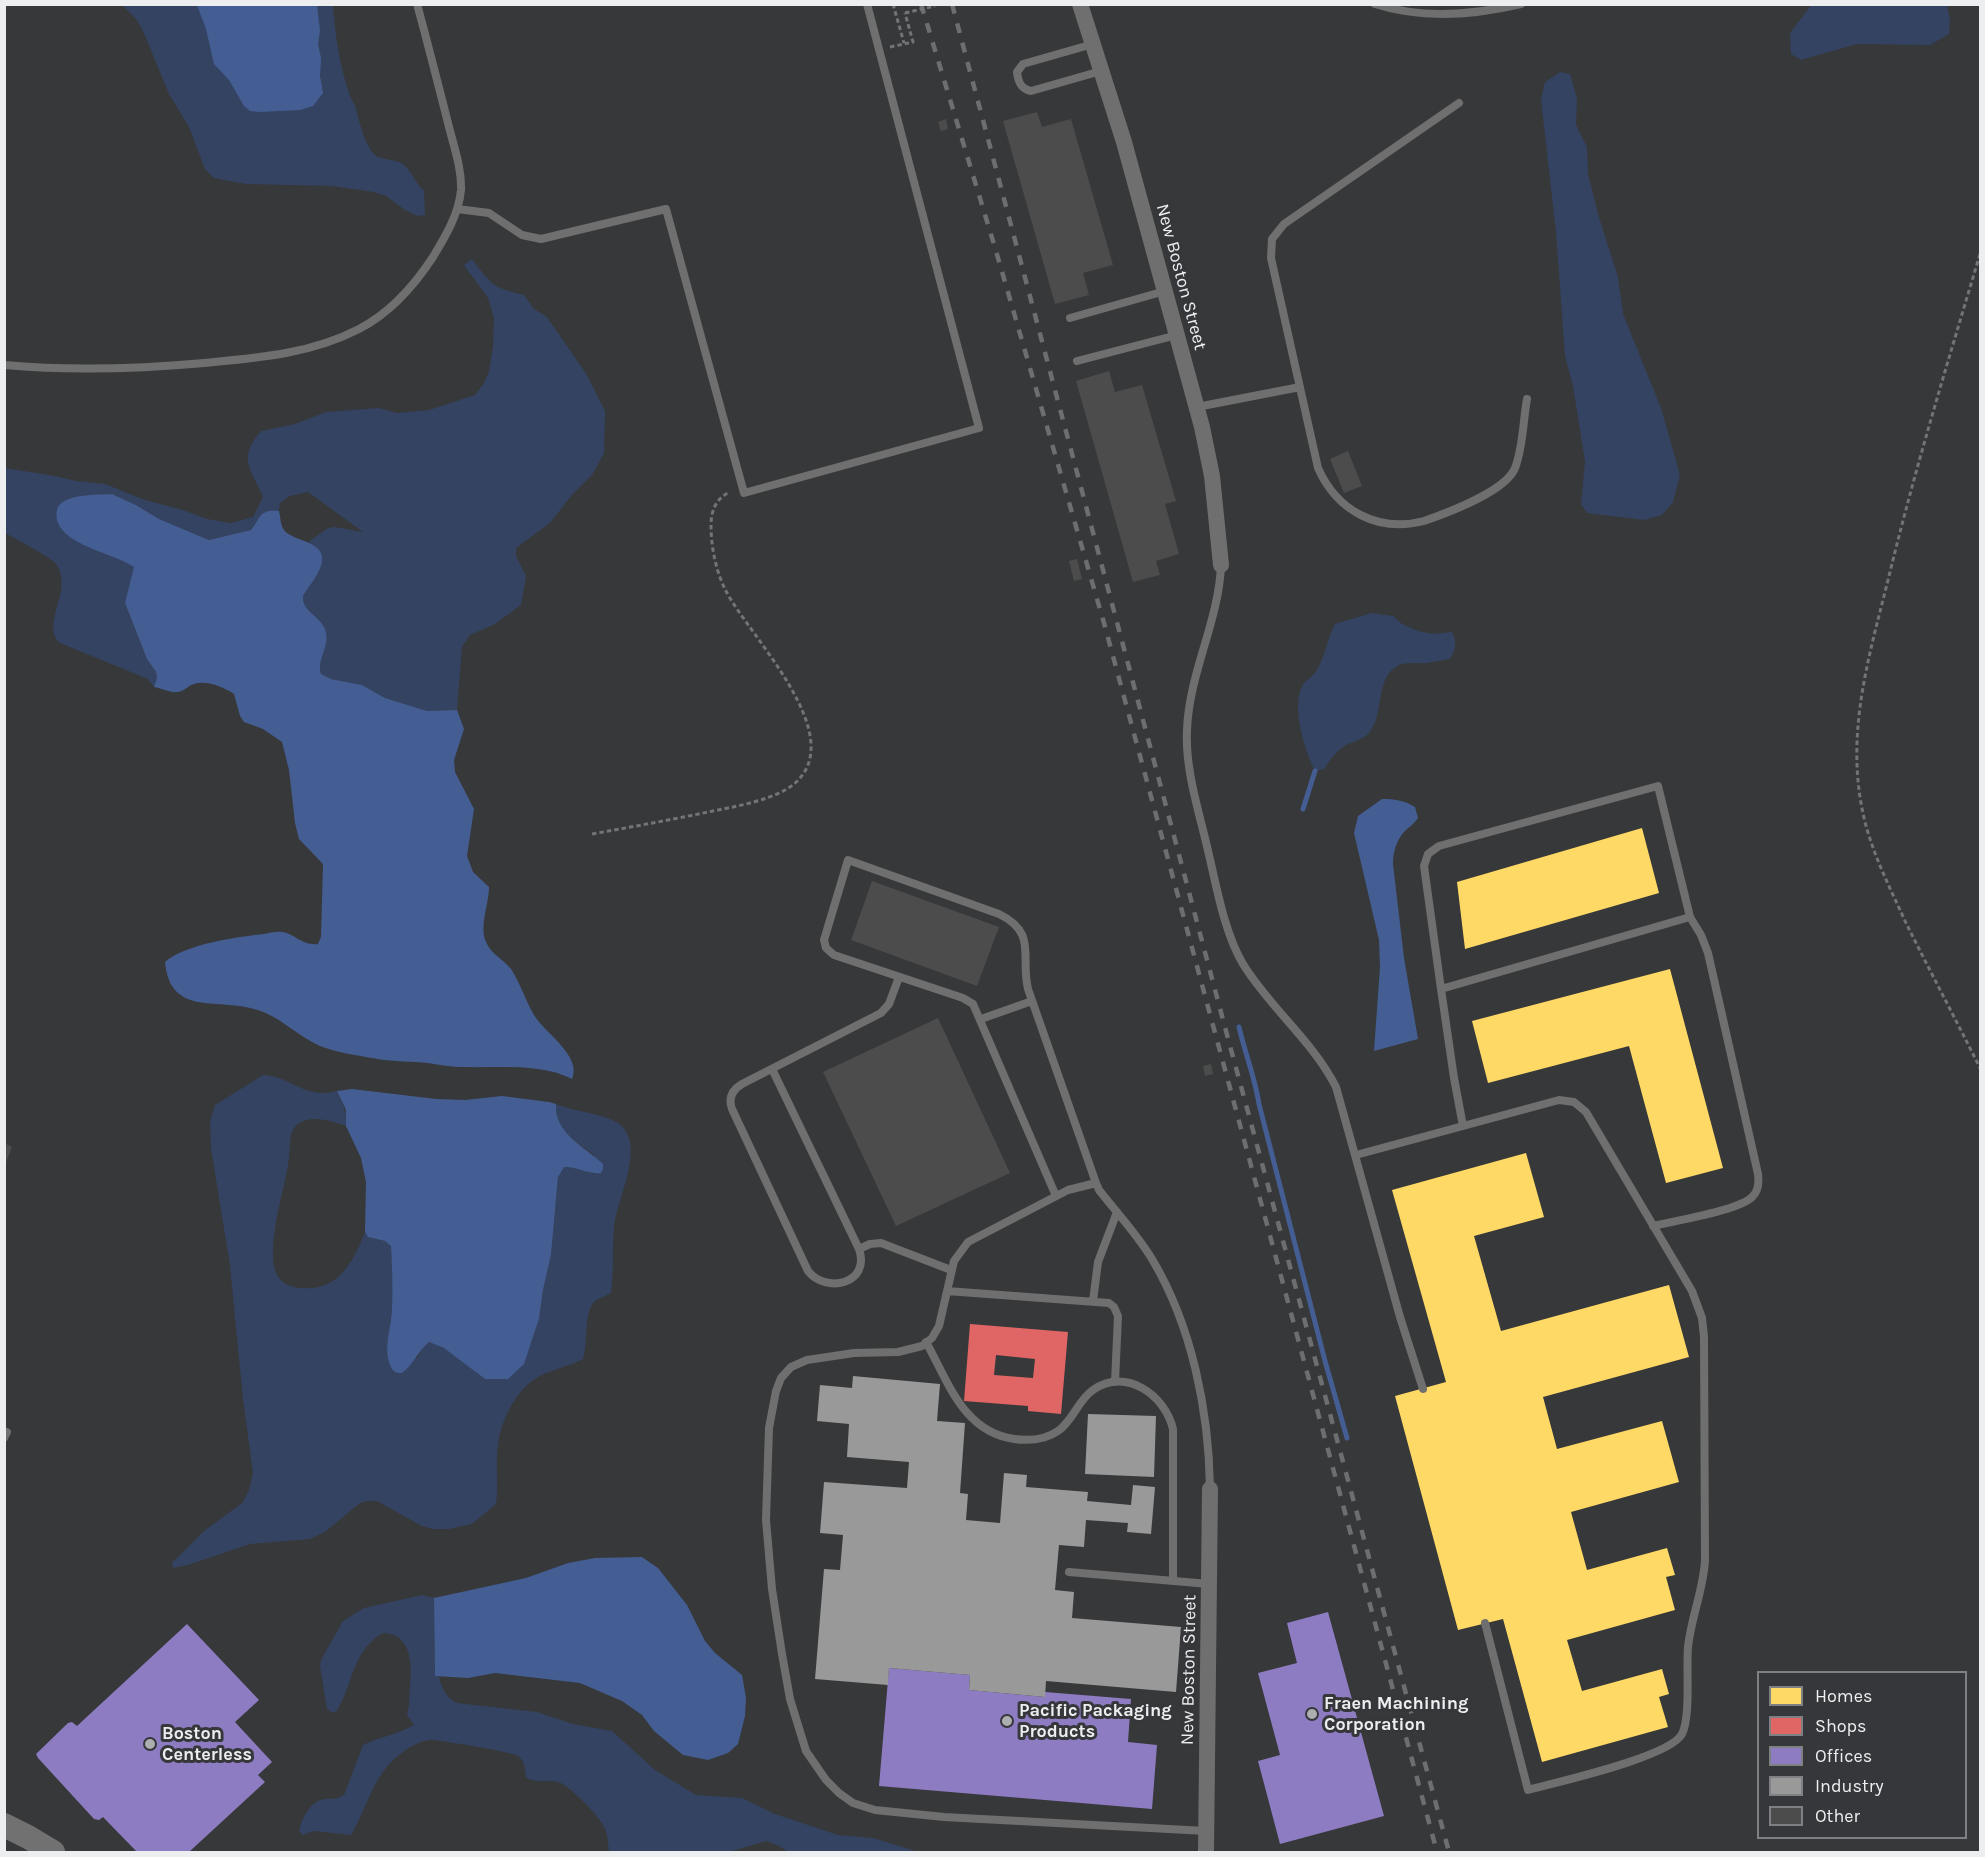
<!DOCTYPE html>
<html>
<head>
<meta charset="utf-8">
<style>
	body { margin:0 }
	#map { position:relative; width:1985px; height:1857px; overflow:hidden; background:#373839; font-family:Karla,sans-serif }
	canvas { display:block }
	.frame { position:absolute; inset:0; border:6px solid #edeef0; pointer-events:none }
	.legend { position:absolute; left:1757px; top:1671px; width:210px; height:168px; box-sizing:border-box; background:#36373a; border:2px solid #7f8083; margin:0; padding:8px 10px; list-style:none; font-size:18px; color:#edeef0 }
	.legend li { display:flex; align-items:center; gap:12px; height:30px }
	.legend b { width:30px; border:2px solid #7f8083 }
</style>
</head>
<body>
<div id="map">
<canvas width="1985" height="1857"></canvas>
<div class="frame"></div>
<ul class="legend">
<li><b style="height:16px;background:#ffd966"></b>Homes</li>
<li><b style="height:16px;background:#e06666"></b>Shops</li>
<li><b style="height:16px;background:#8e7cc3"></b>Offices</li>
<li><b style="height:16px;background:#999"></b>Industry</li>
<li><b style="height:16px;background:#4c4c4d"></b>Other</li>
</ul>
</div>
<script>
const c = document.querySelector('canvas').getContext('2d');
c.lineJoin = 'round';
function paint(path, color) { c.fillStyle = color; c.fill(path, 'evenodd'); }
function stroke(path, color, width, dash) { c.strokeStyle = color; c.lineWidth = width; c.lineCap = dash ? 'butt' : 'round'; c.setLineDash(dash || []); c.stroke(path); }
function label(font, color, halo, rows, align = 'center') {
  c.font = font + ' Karla,sans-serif'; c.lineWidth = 6; c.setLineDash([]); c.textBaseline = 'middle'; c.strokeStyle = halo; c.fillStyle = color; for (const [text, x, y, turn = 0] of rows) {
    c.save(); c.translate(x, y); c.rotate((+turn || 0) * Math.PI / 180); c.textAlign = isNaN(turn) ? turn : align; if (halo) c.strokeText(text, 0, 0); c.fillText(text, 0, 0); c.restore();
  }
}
paint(new Path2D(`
	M1812 4 1947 5 1950 19 1949 34 1930 45 1857 44 1801 60 1791 54 1790 33Z
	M122 5H333C335 35 340 67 350 96 352 100 355 104 356 109 360 124 363 138 372 152 378 161 392 158 401 163 412 170 414 182 424 191L425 215 417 216 405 210 386 196 374 192 331 186 246 184 214 178 205 169 189 127 169 94 143 31 136 19Z
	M1560 72 1570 74 1577 99 1576 125 1587 147 1588 174 1598 214 1618 277 1623 314 1661 408 1680 475 1673 502 1662 515 1644 520 1587 513 1581 504 1585 462 1573 386 1565 356 1556 232 1541 100 1545 82Z
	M472 259C492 285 491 287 524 295L534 309 547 317 587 375 605 411 604 453 592 475 571 496 550 523 516 548V556L526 576 521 605 495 624 470 635 462 647 457 710 427 711 385 698 362 685 331 679 321 674C316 657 333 645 324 627 318 615 302 611 303 596 315 575 335 560 308 542L328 528 335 527 363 532 308 492 290 496 280 503 279 511C259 510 261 516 251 530L209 540 159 519 136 505 112 494 83 496 68 499 116 558 127 562 135 567 125 603 147 659 156 672 157 678 154 687 148 679 60 643C40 625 74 590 56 564 53 559 13 537 5 533V468L55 476 76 481 105 484 145 500 183 510 207 519 231 523 253 517 263 497C251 469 237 458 261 431L295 424 326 412 379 408 397 413 429 410 475 395 484 383 489 371 493 346 494 318 488 298 464 265Z
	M1372 613 1393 616 1402 624 1418 631 1433 634 1452 632C1457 642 1456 649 1450 659 1442 660 1435 662 1427 663 1419 664 1406 662 1399 665 1373 678 1386 717 1367 735 1361 740 1352 742 1346 745 1336 751 1330 760 1324 769L1315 771C1305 751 1290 706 1303 685 1305 681 1310 678 1313 675 1317 671 1320 664 1322 659 1327 647 1329 635 1335 624Z
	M263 1075C291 1076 305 1100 337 1091 342 1104 348 1112 346 1126 332 1121 311 1114 298 1124 288 1132 291 1146 289 1158 286 1182 278 1205 275 1229 273 1241 271 1264 277 1275 281 1283 291 1287 299 1288 338 1292 353 1263 365 1232L368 1237 385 1241 391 1246 393 1283 392 1311 387 1351 417 1358 424 1346 429 1342C450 1346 468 1367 485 1379L531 1344 539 1319 543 1290 551 1255 558 1177 563 1167H574L594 1174V1155C576 1142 554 1129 556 1104 572 1111 605 1114 618 1123 648 1144 616 1200 614 1228 612 1250 614 1271 611 1293 607 1296 598 1298 594 1302 584 1312 588 1344 583 1359 569 1366 554 1369 540 1376 517 1388 501 1419 498 1445 495 1465 499 1484 496 1504L472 1524 449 1529H432L420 1525 377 1501H367L360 1503 325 1532 310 1539 250 1544 188 1565 173 1568 172 1563 204 1531 242 1503 249 1490 253 1473 243 1399 230 1266 211 1148 210 1121 215 1105Z
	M422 1595 434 1598 435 1676 439 1677C442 1688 446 1698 457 1703L537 1712 573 1724 612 1731 655 1770 696 1795 742 1798 775 1814 838 1835 873 1838 919 1852H788L779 1846 766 1841 729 1852H609C608 1843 608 1833 603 1825 597 1814 569 1785 558 1782 547 1779 535 1784 526 1777 525 1770 525 1761 518 1756 512 1752 440 1740 431 1740 420 1740 406 1749 398 1756 374 1774 366 1810 351 1835L314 1831 302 1835 299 1830C302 1818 311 1800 325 1799 333 1798 337 1800 344 1795L363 1745C379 1737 399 1734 414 1725L407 1715C410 1705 409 1696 410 1686 412 1664 412 1634 383 1633 351 1651 353 1687 336 1712H331L327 1709 320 1666 321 1660 343 1621 364 1608Z`), '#344361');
paint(new Path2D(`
	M197 5H317L320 31 318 44 321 58 320 76 323 93 313 106 300 110 259 112 250 111 244 106 229 80 214 64 206 29Z
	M112 494 136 505 159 519 209 540 251 530C261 517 259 509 279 511 281 519 280 528 287 533 299 542 329 543 321 566 317 577 309 586 303 596 302 611 318 615 324 627 333 645 316 657 321 674L331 679 362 685 385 698 427 711 457 710 464 729 454 760 455 772 474 809 467 856 473 872 489 887C489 904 479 926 486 942 491 954 503 959 511 969 521 984 526 1003 536 1018 547 1034 582 1057 572 1079 541 1063 498 1068 464 1067 452 1067 440 1065 428 1063 412 1061 394 1062 378 1059 361 1056 331 1052 316 1044 294 1033 278 1015 254 1009 215 998 170 1016 165 962 185 944 237 937 264 934 269 933 277 931 283 932 296 935 303 946 318 944L321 937 323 864 299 839 295 823 289 770 282 742 263 729 244 722 240 716 234 694C223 687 207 680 194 684 187 686 184 692 177 692 171 693 161 688 154 687L157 678 156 672 147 659 125 603 134 567C116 553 50 544 57 510 61 493 99 495 112 494Z
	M1382 799C1394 799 1404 800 1415 807L1418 818C1414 824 1409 827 1404 832 1396 841 1393 853 1393 864L1404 958 1418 1039 1374 1051 1380 967 1379 940 1354 833 1358 816Z
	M352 1089 436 1099 465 1100 502 1096 549 1102 556 1104C554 1133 584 1146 603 1164V1169L601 1173C588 1175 577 1166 564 1167L558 1177 551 1255 543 1290 539 1319 524 1364 508 1379H485L444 1348 429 1342C418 1351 414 1364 402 1373 397 1373 393 1372 391 1367 382 1348 392 1327 392 1307 393 1287 392 1266 391 1246L385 1241 368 1237 365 1232 366 1182 361 1158 346 1126V1110L337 1091Z
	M642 1557 658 1568 687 1605 705 1641 715 1653 742 1675 746 1698 745 1716 738 1744 728 1753 708 1760 683 1755 654 1731 642 1715 622 1701 580 1683 495 1673 468 1678 435 1676 434 1598 526 1578 568 1563 595 1558Z`), '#445e93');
paint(new Path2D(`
	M1642 828 1659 893 1465 949 1457 882Z
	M1670 969 1723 1168 1666 1183 1629 1046 1488 1083 1472 1021Z
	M1526 1153 1544 1217 1474 1236 1501 1331 1669 1285 1689 1357 1543 1397 1557 1449 1662 1421 1679 1482 1571 1512 1587 1570 1667 1548 1675 1575 1666 1577 1675 1610 1567 1640 1582 1691 1662 1669 1669 1694 1659 1697 1668 1727 1542 1762 1503 1619 1458 1630 1395 1396 1446 1382 1392 1190Z`), '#ffd966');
paint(new Path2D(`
	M970 1324 1068 1332 1061 1414 1028 1411V1406L964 1401ZM996 1355 1035 1359 1033 1378 994 1375Z`), '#e06666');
paint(new Path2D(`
	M1328 1612 1384 1816 1280 1844 1258 1761 1280 1755 1258 1673 1297 1663 1287 1623Z
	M187 1624 259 1700 235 1722 272 1762 258 1775 265 1782 189 1852H137L103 1817 99 1820 94 1819 38 1758 36 1754 68 1723 72 1722 77 1726Z
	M889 1668 970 1675 969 1690 1045 1697V1692L1131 1699 1128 1742 1157 1745 1152 1809 879 1786Z`), '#8e7cc3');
paint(new Path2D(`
	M853 1376 940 1384 937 1421 965 1423 960 1493 968 1494 966 1520 1000 1523 1004 1473 1027 1475 1026 1487 1088 1492 1087 1501 1131 1505 1133 1485 1155 1487 1151 1534 1127 1532 1128 1523 1086 1520 1084 1547 1059 1545 1055 1590 1074 1592 1072 1618 1181 1627 1176 1692 1046 1681 1045 1697 969 1690 970 1675 889 1668 888 1685 815 1679 824 1569 840 1570 843 1535 820 1533 824 1482 907 1488 909 1462 847 1457 849 1424 817 1421 820 1385 852 1388Z
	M1088 1414 1156 1416 1154 1477 1085 1474Z`), '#999');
stroke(new Path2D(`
	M1303 809 1315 771
	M1239 1027C1245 1053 1255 1078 1259 1104L1325 1361 1347 1438`), '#445e93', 5);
paint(new Path2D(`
	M1037 112 1042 127 1071 119 1113 265 1083 273 1089 295 1055 304 1003 121Z
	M946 119 948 129 941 131 938 122Z
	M1109 371 1115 392 1142 385 1176 501 1165 504 1179 554 1156 561 1160 575 1133 582 1076 381Z
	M1348 451 1362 486 1344 493 1330 459Z
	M1077 559 1082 579 1074 581 1069 561Z
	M872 881 999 927 977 986 851 940Z
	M938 1018 1010 1173 896 1226 823 1072Z
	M1211 1064 1213 1074 1205 1076 1203 1066Z
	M4 1143 12 1147 5 1165H4Z`), '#4c4c4d');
stroke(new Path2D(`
	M893 4 904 43
	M935 4V6
	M890 47 913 42 905 13
	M1980 254C1949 358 1917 462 1891 568 1870 654 1843 734 1865 822 1874 857 1891 890 1906 923 1930 971 1956 1020 1980 1068
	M592 834C631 827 670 820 708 812 733 807 775 800 794 784 851 736 749 636 726 591 716 572 711 547 711 525 711 511 716 498 730 492`), '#747474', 3, [4.5, 3]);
stroke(new Path2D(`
	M1375 4C1421 19 1474 15 1521 4
	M1093 44 1023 64 1017 72C1018 82 1021 89 1031 91L1101 71
	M1459 103 1284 224 1272 239 1271 258 1318 468C1337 511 1378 533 1424 521 1447 513 1506 491 1515 468 1523 448 1523 421 1527 399
	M457 209 489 213 522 235 541 239 666 209 744 493 979 428 867 4
	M1070 318 1165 291
	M1077 361 1177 335
	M4 365C71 371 138 369 204 363 257 358 311 354 359 329 390 313 414 286 433 257 445 237 459 214 461 190 462 168 453 144 448 123 438 84 428 44 417 4
	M1197 407 1300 387
	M1221 565C1219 621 1189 673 1187 730 1185 772 1200 814 1209 855 1217 889 1225 934 1243 964 1270 1008 1312 1040 1336 1087L1400 1317 1423 1389
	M1441 989 1424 866 1428 854 1439 846 1658 786 1690 917
	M981 1019 1032 1001
	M772 1069 859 1249C871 1284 826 1294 808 1271L732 1109C728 1098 732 1090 742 1084L881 1013 889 1004 899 977
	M1463 1126 1454 1078 1441 989 1690 917 1701 935 1708 953 1758 1174C1759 1182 1759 1190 1753 1196 1742 1210 1674 1221 1653 1226
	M1356 1155 1559 1100 1574 1102 1586 1112 1692 1291 1702 1318 1704 1337 1705 1561C1703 1591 1691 1618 1688 1647 1686 1669 1691 1716 1682 1734 1670 1757 1557 1782 1528 1790L1485 1623
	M1096 1183 1068 1190 968 1242 954 1261 939 1326 932 1338 922 1346 898 1352 854 1353 807 1360 791 1367 781 1378 776 1391 769 1428 766 1520 772 1589 782 1654 790 1699 806 1751 826 1780 839 1793 853 1803 875 1810 944 1817 1206 1831
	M1056 1196 973 1004 963 998 834 955 826 948 824 940 848 860 999 914C1038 933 1020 956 1028 989L1096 1183 1099 1190C1117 1213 1137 1234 1152 1259 1192 1326 1209 1411 1210 1489
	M859 1249 870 1244 881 1243 951 1270
	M947 1291 1109 1303 1114 1307 1118 1316 1115 1382
	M1093 1301 1098 1262 1117 1212
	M926 1342C948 1381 963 1432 1014 1439 1029 1441 1045 1440 1058 1431 1073 1421 1078 1400 1093 1390 1126 1367 1165 1395 1173 1429V1581
	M4 1438 7 1432
	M1069 1572 1209 1584`), '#6f6f6f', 8);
stroke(new Path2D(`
	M1080 4 1124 142 1202 427 1212 476 1221 565
	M1206 1852 1210 1489`), '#6f6f6f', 16);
stroke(new Path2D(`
	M4 1825 28 1837 53 1852`), '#717172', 24);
stroke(new Path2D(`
	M921 4 996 251 1104 623 1437 1852
	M952 4 1226 1031 1449 1852`), '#6d6e6f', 4.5, [10, 10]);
stroke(new Path2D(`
	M905 13 935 6`), '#747474', 3, [4.5, 3]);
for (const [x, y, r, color] of [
	[1312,1714,6,"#adaeb0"],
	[1007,1721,6,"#adaeb0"],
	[150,1744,6,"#adaeb0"]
]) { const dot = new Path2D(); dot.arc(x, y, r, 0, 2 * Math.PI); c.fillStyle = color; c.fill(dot); stroke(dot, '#36373a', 2); }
label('18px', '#edeef0', '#36373a', [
	["New Boston Street",1181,277,75],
	["New Boston Street",1189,1670,-89]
]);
label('bold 18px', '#edeef0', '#36373a', [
	["Fraen Machining",1324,1704],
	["Corporation",1324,1725],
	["Pacific Packaging",1019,1711],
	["Products",1019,1732],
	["Boston",162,1734],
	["Centerless",162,1755]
], 'left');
</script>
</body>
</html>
